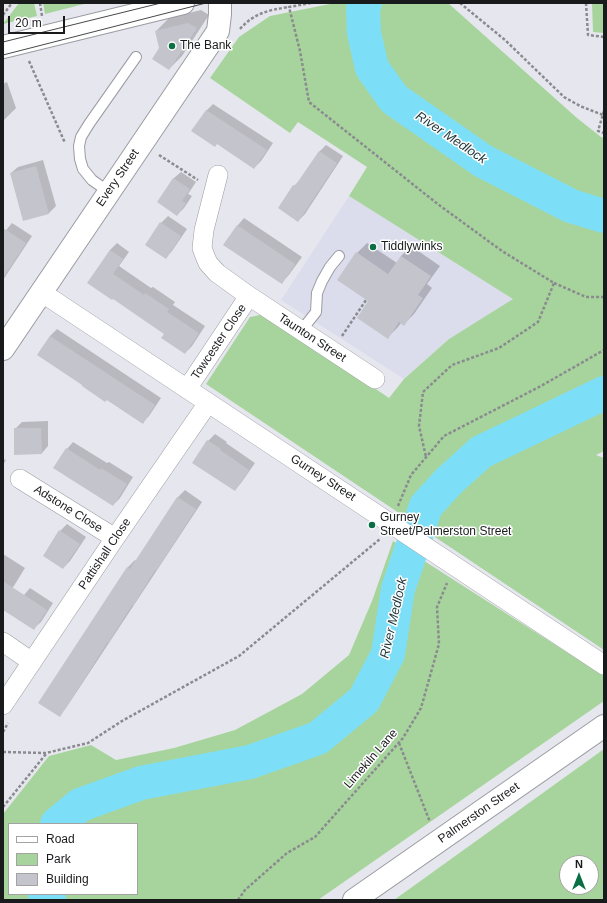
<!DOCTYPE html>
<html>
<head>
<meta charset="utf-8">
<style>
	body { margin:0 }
	#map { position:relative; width:607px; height:903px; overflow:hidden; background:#e6e7ee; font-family:Arial,sans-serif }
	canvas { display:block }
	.frame { position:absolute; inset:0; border:4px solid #191a1c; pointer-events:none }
	.legend { position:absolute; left:8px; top:823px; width:130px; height:72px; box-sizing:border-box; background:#fff; border:1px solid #a3a3a4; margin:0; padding:5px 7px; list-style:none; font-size:12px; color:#191a1c }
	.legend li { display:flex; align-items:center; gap:8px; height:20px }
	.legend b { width:20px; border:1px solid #a3a3a4 }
	.north { position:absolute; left:559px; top:855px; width:40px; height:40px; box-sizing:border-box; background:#fff; border:1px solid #a3a3a4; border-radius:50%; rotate:0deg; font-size:11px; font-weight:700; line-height:16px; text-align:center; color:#191a1c }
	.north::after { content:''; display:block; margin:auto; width:14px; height:18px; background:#0b6f45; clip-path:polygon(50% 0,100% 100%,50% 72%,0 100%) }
	.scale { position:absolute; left:8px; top:16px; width:57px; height:18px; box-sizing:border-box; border:2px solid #191a1c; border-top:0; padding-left:5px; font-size:12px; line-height:14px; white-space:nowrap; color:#191a1c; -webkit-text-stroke:3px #fff; paint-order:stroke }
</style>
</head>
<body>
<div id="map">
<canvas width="607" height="903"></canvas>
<div class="frame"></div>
<ul class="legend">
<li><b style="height:5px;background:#fff"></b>Road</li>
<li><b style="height:11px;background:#a7d49c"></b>Park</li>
<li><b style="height:11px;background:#c4c5cc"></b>Building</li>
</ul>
<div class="north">N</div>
<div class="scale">20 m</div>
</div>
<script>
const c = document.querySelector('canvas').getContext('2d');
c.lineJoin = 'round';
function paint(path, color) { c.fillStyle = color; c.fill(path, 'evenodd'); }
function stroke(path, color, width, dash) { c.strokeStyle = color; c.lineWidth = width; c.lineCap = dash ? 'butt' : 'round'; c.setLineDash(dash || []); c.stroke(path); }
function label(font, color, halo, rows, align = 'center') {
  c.font = font + ' Arial,sans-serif'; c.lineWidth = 3; c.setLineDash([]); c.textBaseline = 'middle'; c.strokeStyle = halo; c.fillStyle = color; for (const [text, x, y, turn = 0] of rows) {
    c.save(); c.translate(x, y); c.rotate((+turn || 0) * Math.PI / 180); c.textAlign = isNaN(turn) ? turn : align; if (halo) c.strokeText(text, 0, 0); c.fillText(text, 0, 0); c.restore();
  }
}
paint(new Path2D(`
	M349 196 514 299 449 339 404 379 281 300Z`), '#dbddec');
paint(new Path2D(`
	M19 3H34L37 16 3 24Z
	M43 3H88L45 14Z
	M335 3H448L577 118 601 137 604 138V451L596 455 604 458V650L206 384 250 317 265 314 389 398 404 379 449 339 513 299 349 196 367 167 298 122 290 133 210 78 239 37 270 16Z
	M592 3H604V33L593 32Z
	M393 541 604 676V701L318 900H3V814L49 756 91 745 116 760 174 748 235 730 302 694 349 655 372 601ZM9 824H137V894H9Z
	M604 749V900H394ZM567 863H591V887H567Z`), '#a7d49c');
paint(new Path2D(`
	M201 10 209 15 182 56 169 69 160 49 156 31 169 18Z
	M7 82 16 108 3 121V84Z
	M213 104 273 143 261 161 254 168 206 111Z
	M326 145 343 156 305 214 298 221 279 208 294 186 301 179 319 152Z
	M43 160 56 206 49 213 24 220 11 173 18 167Z
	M181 172 196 182 188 194 192 196 184 208 177 215 158 202 174 178Z
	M168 216 187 229 172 251 166 258 146 245 161 223Z
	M244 218 302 257 288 276 281 283 224 245 238 225Z
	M12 223 32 236 3 280V234Z
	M117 243 129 252 119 266 151 288 153 287 175 302 173 305 205 326 192 346 185 353 166 333 113 298 88 283 110 250Z
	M367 243 397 263 401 256 411 246 440 266 427 284 432 288 414 314 404 324 401 323 398 327 388 337 370 301 357 253Z
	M57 329 161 398 149 416 142 423 38 354 50 336Z
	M48 421V446L42 453 15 429 22 422Z
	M215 434 227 442 226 443 255 463 241 483 235 490 208 441Z
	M73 442 107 463 109 462 133 477 120 498 113 505 67 449Z
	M3 459 6 460 3 465Z
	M185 490 202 502 66 708 59 715 39 703 128 567 135 560 136 561 178 497Z
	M67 524 86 537 70 561 63 568 60 531Z
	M3 554 25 568 12 589 3 594Z
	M30 588 53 603 41 622 34 628 11 614 24 595Z`), '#0003');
stroke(new Path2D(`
	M365 3 363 9 364 33 372 68 394 99 483 161 571 206 604 216
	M57 824 80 805 141 783 250 762 318 738 364 700 388 654 398 589 426 506 449 481 481 452 604 393
	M45 894 46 898 49 900`), '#7ddff7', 34);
paint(new Path2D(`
	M188 23 197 28 169 70 152 59 159 48 155 31Z
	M206 110 267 150 254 169 217 144 215 147 191 131Z
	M319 151 337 163 298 222 278 208 293 185 295 186Z
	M36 166 49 214 23 221 10 173Z
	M173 178 190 189 182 201 186 203 177 216 157 202Z
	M160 222 181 236 166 259 145 245Z
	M237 225 295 264 282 284 223 245Z
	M3 228 26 243 3 278Z
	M110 250 123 259 113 274 144 295 145 293 169 309 167 312 199 333 185 354 161 338 164 334 113 299 112 300 87 283Z
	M356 252 388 274 401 256 431 276 418 295 423 298 404 326 399 322 388 339 357 318 368 301 337 280Z
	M50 336 155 405 143 424 107 400 105 402 82 386V385L37 355Z
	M14 428H41L42 454 14 455Z
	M207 440 221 449 220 450 249 470 235 491 192 463Z
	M66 448 100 470 101 468 127 484 113 506 53 468Z
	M177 497 196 509 156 571 155 570 133 606 132 605 108 643H107L60 717 38 703 127 567 130 569Z
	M59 530 80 544 63 569 43 556Z
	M3 581 47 610 34 630 3 610Z`), '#c4c5cc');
const service = new Path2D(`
	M109 192 92 180 83 169 80 159 79 146 81 137 89 124 136 57
	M301 331 316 312 317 293 322 281 330 267 339 256`);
const minor = new Path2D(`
	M41 292 604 665
	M249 296 375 379
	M187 389 249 296 217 273 208 263 205 256 202 248 204 230 218 175
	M20 479 115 538
	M3 642 32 662
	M3 705 115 538 208 403`);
const tertiary = new Path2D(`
	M3 349 210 43 218 31 220 14V3
	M354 900 604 726`);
const primary = new Path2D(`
	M3 47 183 3`);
stroke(service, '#9b9ba2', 12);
stroke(minor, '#9b9ba2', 20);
stroke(tertiary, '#9b9ba2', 24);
stroke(primary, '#9b9ba2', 24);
stroke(new Path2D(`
	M40 3 42 16
	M311 3 289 7 300 51 309 102 439 205 502 251 554 283 538 322 499 348 452 365 423 392 419 426 426 457
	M460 3 505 40 564 97 580 106 603 115
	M586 3 588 35 604 37
	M3 15 12 3
	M240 29C254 13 269 10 289 7
	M29 61 65 143
	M604 111 598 131 604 133
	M159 155 198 180
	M554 283 586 297H604
	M342 336 366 300
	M398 506 411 475 444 436 541 386 604 350
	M3 732 8 723
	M399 743 430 822
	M3 752 46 753 88 743 122 721 239 656 380 539
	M3 807 46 754
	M238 900 245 890 287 853 315 837 403 738 421 708 439 644 437 607 447 583`), '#8a8b8f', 2.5, [3, 2]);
stroke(service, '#fff', 10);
stroke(minor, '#fff', 19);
stroke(tertiary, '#fff', 22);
stroke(primary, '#fff', 22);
stroke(new Path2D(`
	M3 42 161 3
	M3 55 206 3`), '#47484b', 1);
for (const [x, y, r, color] of [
	[172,46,4,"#0b6f45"],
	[373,247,4,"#0b6f45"],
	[372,525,4,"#0b6f45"]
]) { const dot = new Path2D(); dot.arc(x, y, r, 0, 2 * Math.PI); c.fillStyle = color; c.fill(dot); stroke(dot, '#fff', 1.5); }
label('12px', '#191a1c', '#fff', [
	["The Bank",180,46],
	["Tiddlywinks",381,247],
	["Gurney",380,518],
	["Street/Palmerston Street",380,532]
], 'left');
label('12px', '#191a1c', '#fff', [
	["Every Street",118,178,-56],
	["Taunton Street",312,338,33],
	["Towcester Close",219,342,-56],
	["Gurney Street",323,478,33],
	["Adstone Close",68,509,32],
	["Pattishall Close",105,554,-56],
	["Limekiln Lane",371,759,-49],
	["Palmerston Street",479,813,-35]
]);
label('italic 13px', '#1e353a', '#fff', [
	["River Medlock",451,138,34],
	["River Medlock",394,618,-77]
]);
</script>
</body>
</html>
